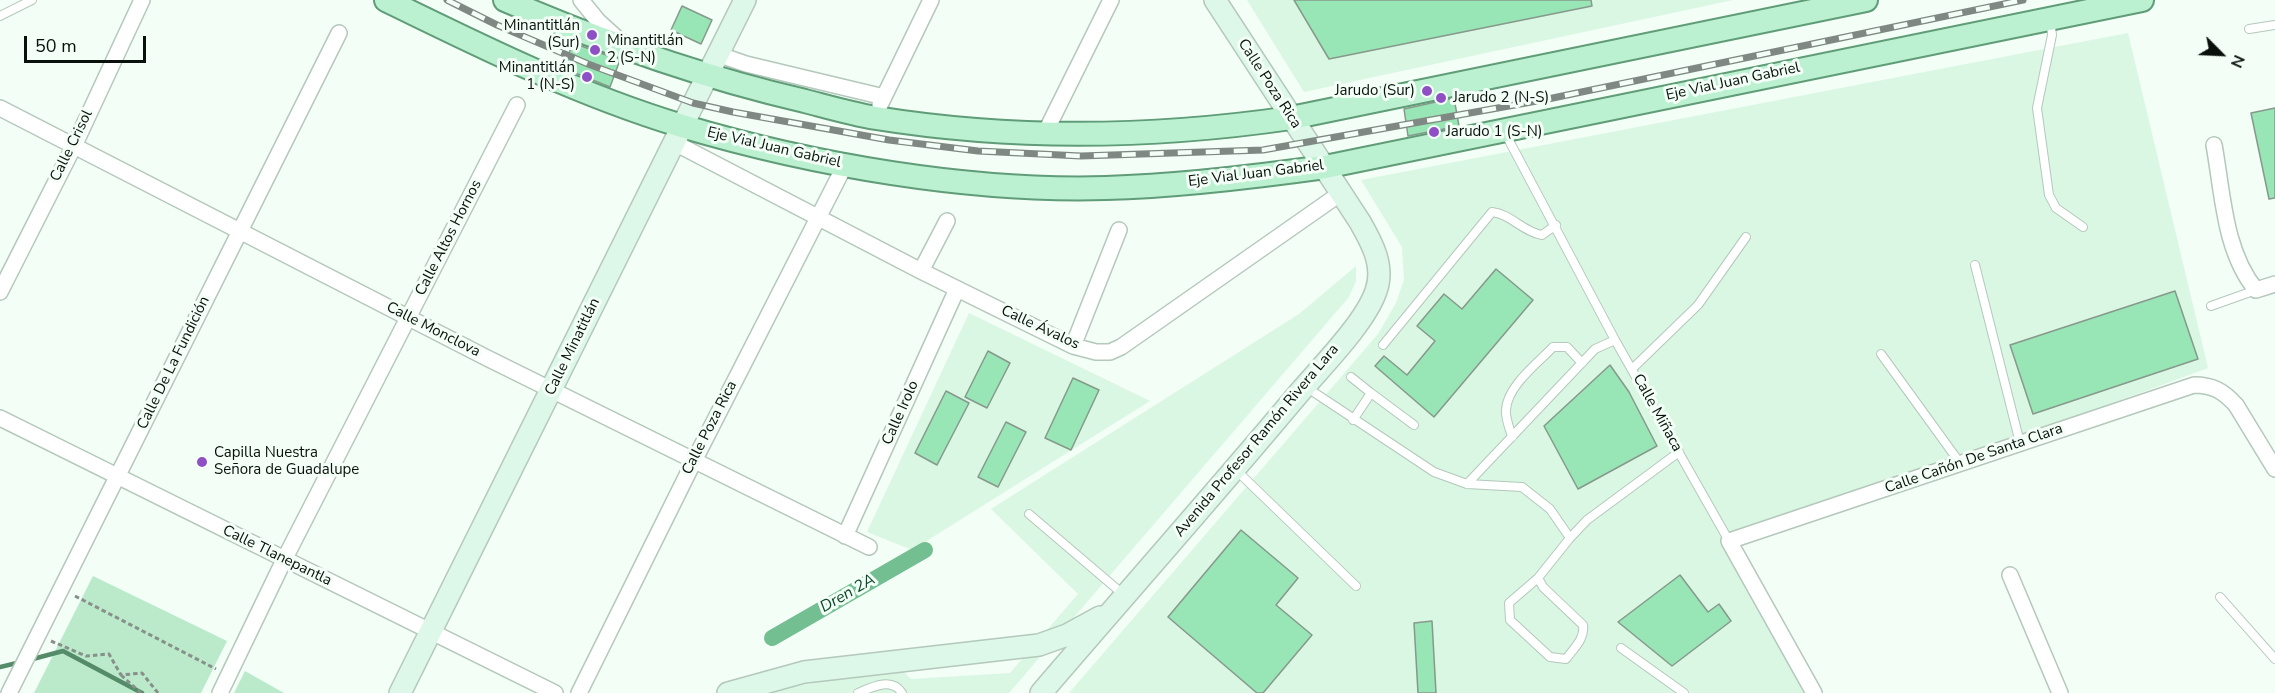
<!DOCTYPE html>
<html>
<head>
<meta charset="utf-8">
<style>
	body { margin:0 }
	#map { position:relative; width:2275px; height:693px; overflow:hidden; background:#f2fef6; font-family:"Nunito Sans",sans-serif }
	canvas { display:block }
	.north { position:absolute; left:2191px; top:24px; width:60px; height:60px; -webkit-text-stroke:4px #f2fef6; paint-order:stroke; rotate:114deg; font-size:16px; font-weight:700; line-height:24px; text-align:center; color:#0a110c }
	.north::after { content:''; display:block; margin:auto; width:21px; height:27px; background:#0a110c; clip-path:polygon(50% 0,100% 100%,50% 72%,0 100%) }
	.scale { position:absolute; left:24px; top:36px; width:122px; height:27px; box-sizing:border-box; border:3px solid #0a110c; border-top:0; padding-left:8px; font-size:18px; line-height:21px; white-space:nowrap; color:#0a110c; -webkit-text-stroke:4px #f2fef6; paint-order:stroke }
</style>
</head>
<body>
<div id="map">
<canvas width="2275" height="693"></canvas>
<div class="north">N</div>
<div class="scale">50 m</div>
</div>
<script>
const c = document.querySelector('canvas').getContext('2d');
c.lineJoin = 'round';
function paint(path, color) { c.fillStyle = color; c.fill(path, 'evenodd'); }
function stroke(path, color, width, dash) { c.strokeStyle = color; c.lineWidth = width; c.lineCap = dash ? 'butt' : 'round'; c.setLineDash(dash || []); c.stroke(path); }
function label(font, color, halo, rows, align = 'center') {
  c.font = font + ' "Nunito Sans",sans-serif'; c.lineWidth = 6; c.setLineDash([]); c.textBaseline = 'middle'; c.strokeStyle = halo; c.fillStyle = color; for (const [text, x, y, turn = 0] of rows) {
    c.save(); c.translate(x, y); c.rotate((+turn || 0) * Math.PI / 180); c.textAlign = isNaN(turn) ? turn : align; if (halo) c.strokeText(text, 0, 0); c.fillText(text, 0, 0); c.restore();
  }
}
paint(new Path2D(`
	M1247 0H1733L1304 92Z
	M2128 33 2208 368 1727 545 1805 693H1069L1378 334 1396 303 1404 280 1402 247 1361 180Z
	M1356 266V281L1349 297 1009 693H760L834 679 904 672 911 679 1010 673 1078 594 991 509 1299 314Z
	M969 313 1150 401 912 550 867 532Z`), '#daf7e3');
paint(new Path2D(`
	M93 576 227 641 201 693H34Z
	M245 671 284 693H234Z`), '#bbeacb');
stroke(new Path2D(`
	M29 660 63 651 142 693
	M0 667 21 662`), '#548b69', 4.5);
stroke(new Path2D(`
	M772 638 925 550`), '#73bf91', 16);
const building = new Path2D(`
	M1294 0H1591L1592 6 1329 59Z
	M682 6 712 20 701 44 671 30Z
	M573 43 620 60 610 87 563 68Z
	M1454 98 1459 126 1408 136 1404 109Z
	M2275 108V198L2269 199 2251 113Z
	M1496 269 1533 300 1434 417 1375 366 1384 356 1407 375 1435 341 1417 326 1444 294 1462 309Z
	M2175 291 2198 359 2033 414 2010 345Z
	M988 351 1010 363 987 408 965 397Z
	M1610 365 1629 392 1657 446 1578 489 1544 426Z
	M1073 378 1099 390 1071 450 1045 438Z
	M946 391 969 403 937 465 915 453Z
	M1006 422 1026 432 998 487 978 477Z
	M1241 530 1298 578 1276 605 1312 635 1263 693H1257L1168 617Z
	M1680 575 1708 612 1719 604 1731 621 1672 666 1618 622Z
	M1432 621 1436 693H1418L1414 623Z`);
paint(building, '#98e5b5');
stroke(building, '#86998c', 1.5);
const lane = new Path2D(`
	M0 16 32 0
	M2050 20 2052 35 2037 108 2049 195 2056 208 2083 227
	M2249 29 2275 25
	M1505 133 1615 340 1729 541
	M1975 265 2020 443
	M2211 306 2256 290
	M1383 345 1492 212C1511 214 1523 232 1542 235L1556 225
	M1881 354 1960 463
	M1632 369 1698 305 1746 237
	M1351 377 1371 393 1353 420
	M1306 387 1434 472 1467 484 1522 487 1550 509 1570 538 1587 520 1679 452
	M1371 393 1414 425
	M1512 437C1510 429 1505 418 1506 410 1507 386 1538 363 1553 347H1567L1582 363
	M1236 470 1356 586
	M1467 484 1595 349 1615 340
	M1029 514 1124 595
	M1538 578 1509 603 1510 620 1550 657 1566 659C1574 648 1585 639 1583 625L1543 587 1538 578 1570 538
	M2220 597 2275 659
	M1621 648 1684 693
	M858 693C872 687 892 677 902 693`);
const street = new Path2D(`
	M581 0 598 21 620 41
	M717 54 746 64 884 97
	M880 105 931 0
	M0 108 487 358 869 547
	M1045 133 1111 0
	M673 142 921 271 1073 346 1096 352H1110L1121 347 1341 193
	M2214 145C2223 194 2224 251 2256 290L2275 284
	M921 271 947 221
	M0 292 74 146 142 0
	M1073 346 1119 230
	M0 418 555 693
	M845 536 957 289
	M2010 575 2060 693
	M9 693 339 33
	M220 693 284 560 517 105
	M579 693 695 459 845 165
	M1814 693 1729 541 2194 385C2213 385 2223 391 2236 405L2275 469`);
const secondary = new Path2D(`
	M400 693 745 0
	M728 693 804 672 1039 645 1067 635 1100 617
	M1041 693C1125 595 1211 498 1294 399 1317 371 1365 324 1376 291 1385 266 1372 243 1360 222L1215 0`);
const primary = new Path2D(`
	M386 0C482 47 579 95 682 126 813 165 970 192 1106 188 1180 186 1253 177 1325 167L2142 0
	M505 0C602 42 701 77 805 101 828 107 852 114 876 118 1013 140 1153 138 1291 118L1866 0`);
stroke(lane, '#b4c8bb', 10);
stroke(street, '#b4c8bb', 18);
stroke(secondary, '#b4c8bb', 24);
stroke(primary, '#609c77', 26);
stroke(new Path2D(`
	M75 596 216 669
	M51 641 86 656 109 654 121 675 142 673 158 693
	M121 675 141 693`), '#87908a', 3, [4.5, 3]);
stroke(lane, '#fff', 8);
stroke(street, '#fff', 15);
stroke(secondary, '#ddf8e8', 21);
stroke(primary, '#bbf1d0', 22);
const rail = new Path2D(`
	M447 0 497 25 588 64 693 103 733 112 889 140 978 151 1081 156 1263 150 1548 99 2023 0`);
stroke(rail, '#7f8882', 7);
stroke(rail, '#f2fef6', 4.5, [14]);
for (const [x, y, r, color] of [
	[592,35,6,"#8f50c6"],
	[595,50,6,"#8f50c6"],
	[587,77,6,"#8f50c6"],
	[1427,91,6,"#8f50c6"],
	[1441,98,6,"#8f50c6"],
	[1434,132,6,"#8f50c6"],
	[202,462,6,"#8f50c6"]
]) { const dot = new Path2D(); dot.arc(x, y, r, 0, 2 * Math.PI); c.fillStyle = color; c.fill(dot); stroke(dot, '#f2fef6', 2); }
label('15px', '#0a110c', '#f2fef6', [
	["Minantitlán",580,26,"right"],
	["(Sur)",580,43,"right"],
	["Minantitlán",607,41],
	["2 (S-N)",607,58],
	["Minantitlán",575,68,"right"],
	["1 (N-S)",575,85,"right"],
	["Jarudo (Sur)",1415,91,"right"],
	["Jarudo 2 (N-S)",1453,98],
	["Jarudo 1 (S-N)",1446,132],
	["Capilla Nuestra",214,453],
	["Señora de Guadalupe",214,470]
], 'left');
label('15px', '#0a110c', '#f2fef6', [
	["Eje Vial Juan Gabriel",1733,82,-12],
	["Calle Poza Rica",1269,84,57],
	["Calle Crisol",72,146,-64],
	["Eje Vial Juan Gabriel",774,148,13],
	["Eje Vial Juan Gabriel",1256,174,-7],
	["Calle Altos Hornos",449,238,-63],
	["Calle Ávalos",1040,328,25],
	["Calle Monclova",433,330,27],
	["Calle Minatitlán",573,347,-64],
	["Calle De La Fundición",174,363,-64],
	["Calle Irolo",901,413,-66],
	["Calle Miñaca",1657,413,61],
	["Calle Poza Rica",710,428,-63],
	["Avenida Profesor Ramón Rivera Lara",1257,441,-50],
	["Calle Cañón De Santa Clara",1974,459,-19],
	["Calle Tlanepantla",277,556,26]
]);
label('italic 16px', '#094628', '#f2fef6', [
	["Dren 2A",848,594,-30]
]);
</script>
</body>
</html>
